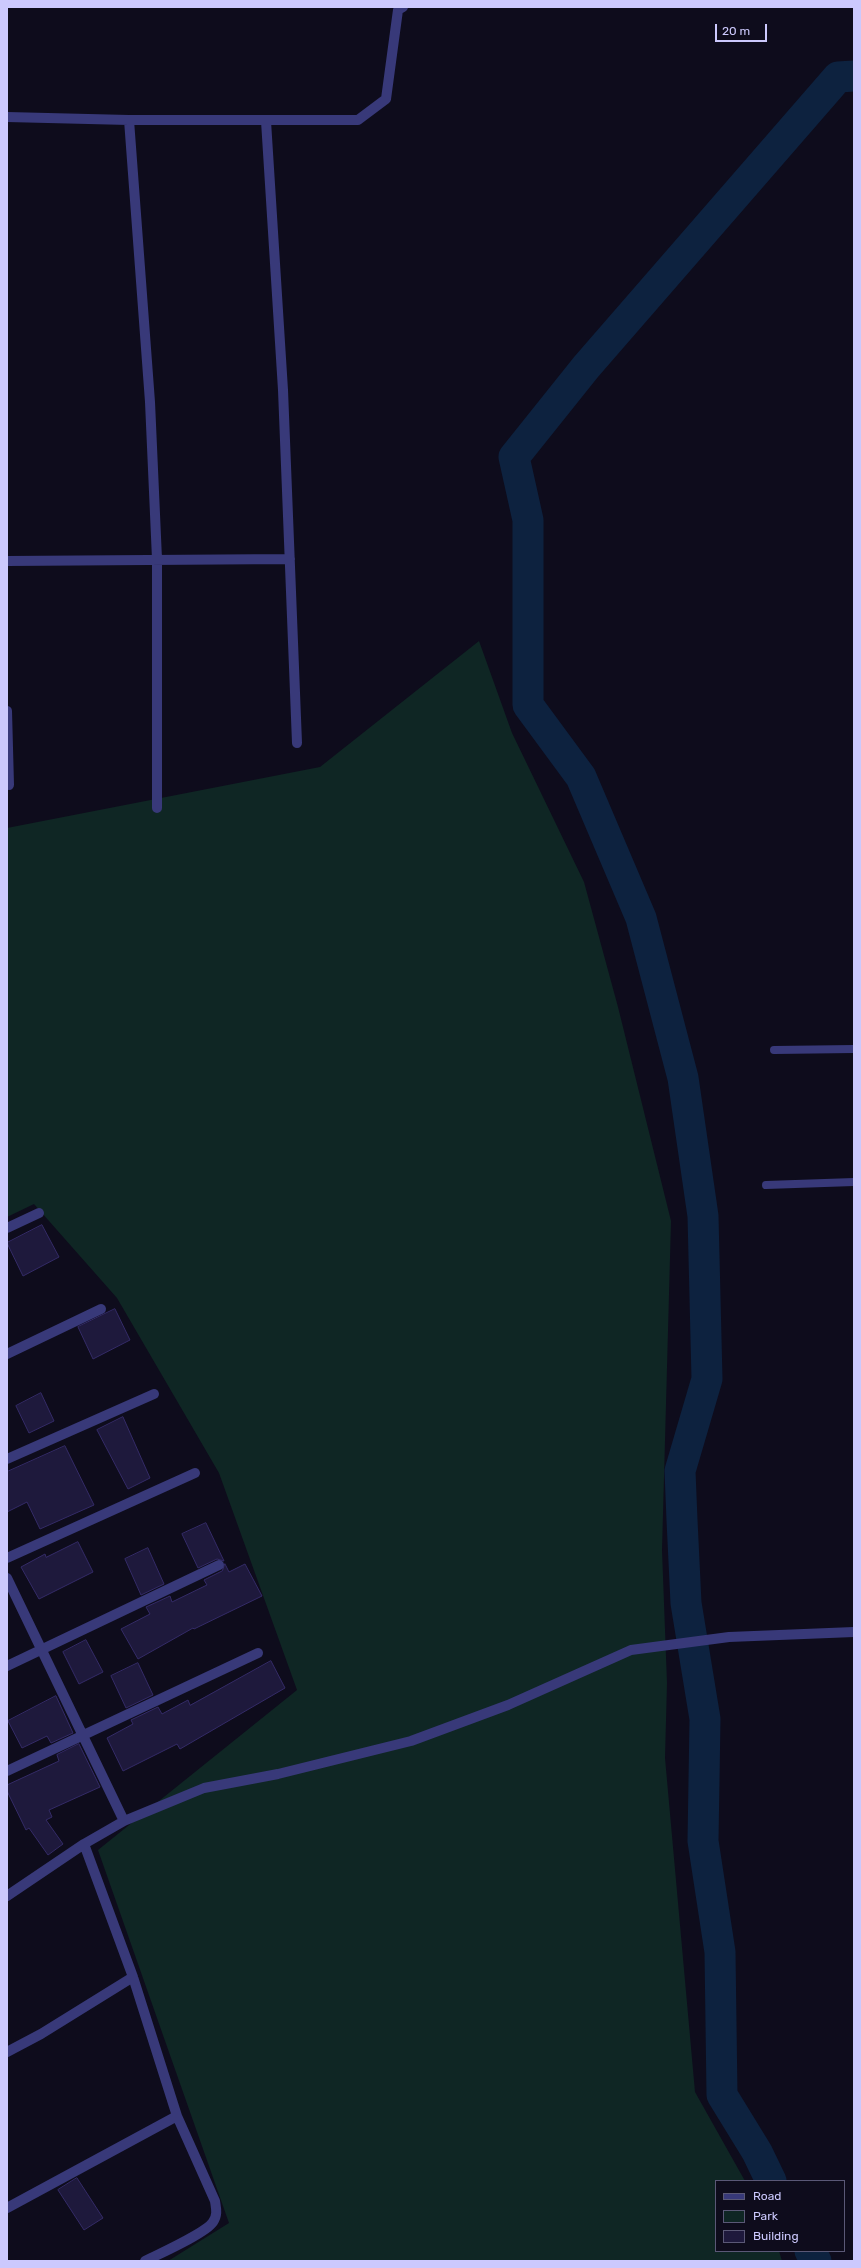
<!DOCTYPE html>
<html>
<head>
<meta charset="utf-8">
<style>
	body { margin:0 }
	#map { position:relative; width:861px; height:2268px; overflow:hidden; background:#0e0c1c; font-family:Rubik,sans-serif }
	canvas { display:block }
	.frame { position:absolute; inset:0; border:8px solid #ccc9fd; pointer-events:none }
	.legend { position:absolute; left:715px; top:2180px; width:130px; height:72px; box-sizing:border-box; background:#0e0c1c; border:1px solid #5a5876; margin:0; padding:5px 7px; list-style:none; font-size:12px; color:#ccc9fd }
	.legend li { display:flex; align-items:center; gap:8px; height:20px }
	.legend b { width:20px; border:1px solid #5a5876 }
	.scale { position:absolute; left:715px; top:24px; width:52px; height:18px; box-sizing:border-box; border:2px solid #ccc9fd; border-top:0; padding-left:5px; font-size:12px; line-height:14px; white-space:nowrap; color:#ccc9fd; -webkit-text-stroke:3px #0e0c1c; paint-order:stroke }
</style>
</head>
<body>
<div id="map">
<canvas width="861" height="2268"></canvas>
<div class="frame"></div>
<ul class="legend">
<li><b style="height:5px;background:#383979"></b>Road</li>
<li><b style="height:11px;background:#0f2624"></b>Park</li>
<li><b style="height:11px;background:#1e193c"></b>Building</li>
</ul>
<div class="scale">20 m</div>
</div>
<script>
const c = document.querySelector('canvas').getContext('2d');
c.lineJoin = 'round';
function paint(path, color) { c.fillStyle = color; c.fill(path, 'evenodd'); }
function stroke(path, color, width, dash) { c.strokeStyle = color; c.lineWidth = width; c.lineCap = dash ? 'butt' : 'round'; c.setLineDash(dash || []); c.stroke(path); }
paint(new Path2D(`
	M479 641 512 733 584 882 618 1007 671 1221 662 1550 667 1683 665 1758 695 2092 745 2181H716V2251H779L782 2261H168L229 2223 98 1850 297 1690 219 1473 117 1298 34 1204 7 1217V828L320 767Z`), '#0f2624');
stroke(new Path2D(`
	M771 2181 757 2152 722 2095 720 1952 703 1841 705 1719 686 1603 682 1520 680 1471 707 1379 703 1216 683 1078 641 918 581 777 528 705V520L514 457 586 367 838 77 854 76
	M810 2251 816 2261`), '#0d223f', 31);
const building = new Path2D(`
	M42 1225 59 1257 23 1276 7 1243Z
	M115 1309 130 1340 93 1359 78 1327Z
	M41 1393 54 1421 29 1433 16 1406Z
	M123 1417 150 1478 128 1489 97 1430Z
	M65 1446 94 1505 40 1529 27 1502 7 1512V1472Z
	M206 1523 224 1561 217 1559 198 1568 182 1534Z
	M78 1542 93 1572 39 1599 21 1567 45 1554 46 1557Z
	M148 1548 164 1584 141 1595 125 1559Z
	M225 1564 229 1572 245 1564 262 1596 194 1629 193 1628 138 1659 121 1629 150 1614 146 1607 170 1596 172 1602 207 1585 204 1580 222 1571Z
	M86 1640 103 1672 79 1684 63 1652Z
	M271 1661 285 1688 180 1749 177 1744 123 1771 107 1738 133 1724 131 1720 158 1707 162 1714 188 1700 190 1705Z
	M138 1663 153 1695 126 1708 111 1676Z
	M56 1696 73 1733 51 1743 47 1736 22 1748 8 1721Z
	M79 1744 100 1787 49 1810 52 1817 46 1820 63 1844 48 1855 29 1828 26 1830 7 1791V1785L59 1761 57 1755Z
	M77 2178 103 2218 84 2230 58 2190Z`);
paint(building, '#1e193c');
stroke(building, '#342b67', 1);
stroke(new Path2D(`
	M774 1050 854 1049
	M766 1185 854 1182`), '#383979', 8);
stroke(new Path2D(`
	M7 117 129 120H358L386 99 398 10 403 7
	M129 120 150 402 157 559V808
	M266 121 283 390 297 743
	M7 561 290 559
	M7 711 9 785
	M7 1228 39 1213
	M7 1354 101 1309
	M7 1459 154 1394
	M7 1558 195 1473
	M7 1578 124 1821
	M7 1666 219 1565
	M7 1771 258 1653
	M84 1844 133 1977 177 2116 215 2201C216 2208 218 2215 213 2222 206 2233 159 2254 145 2261
	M7 1896 84 1844 124 1821 204 1788 278 1774 411 1741 508 1705 631 1650 729 1637 854 1632
	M7 2052 41 2034 133 1977
	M7 2208 177 2116`), '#383979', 10);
</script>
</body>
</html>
